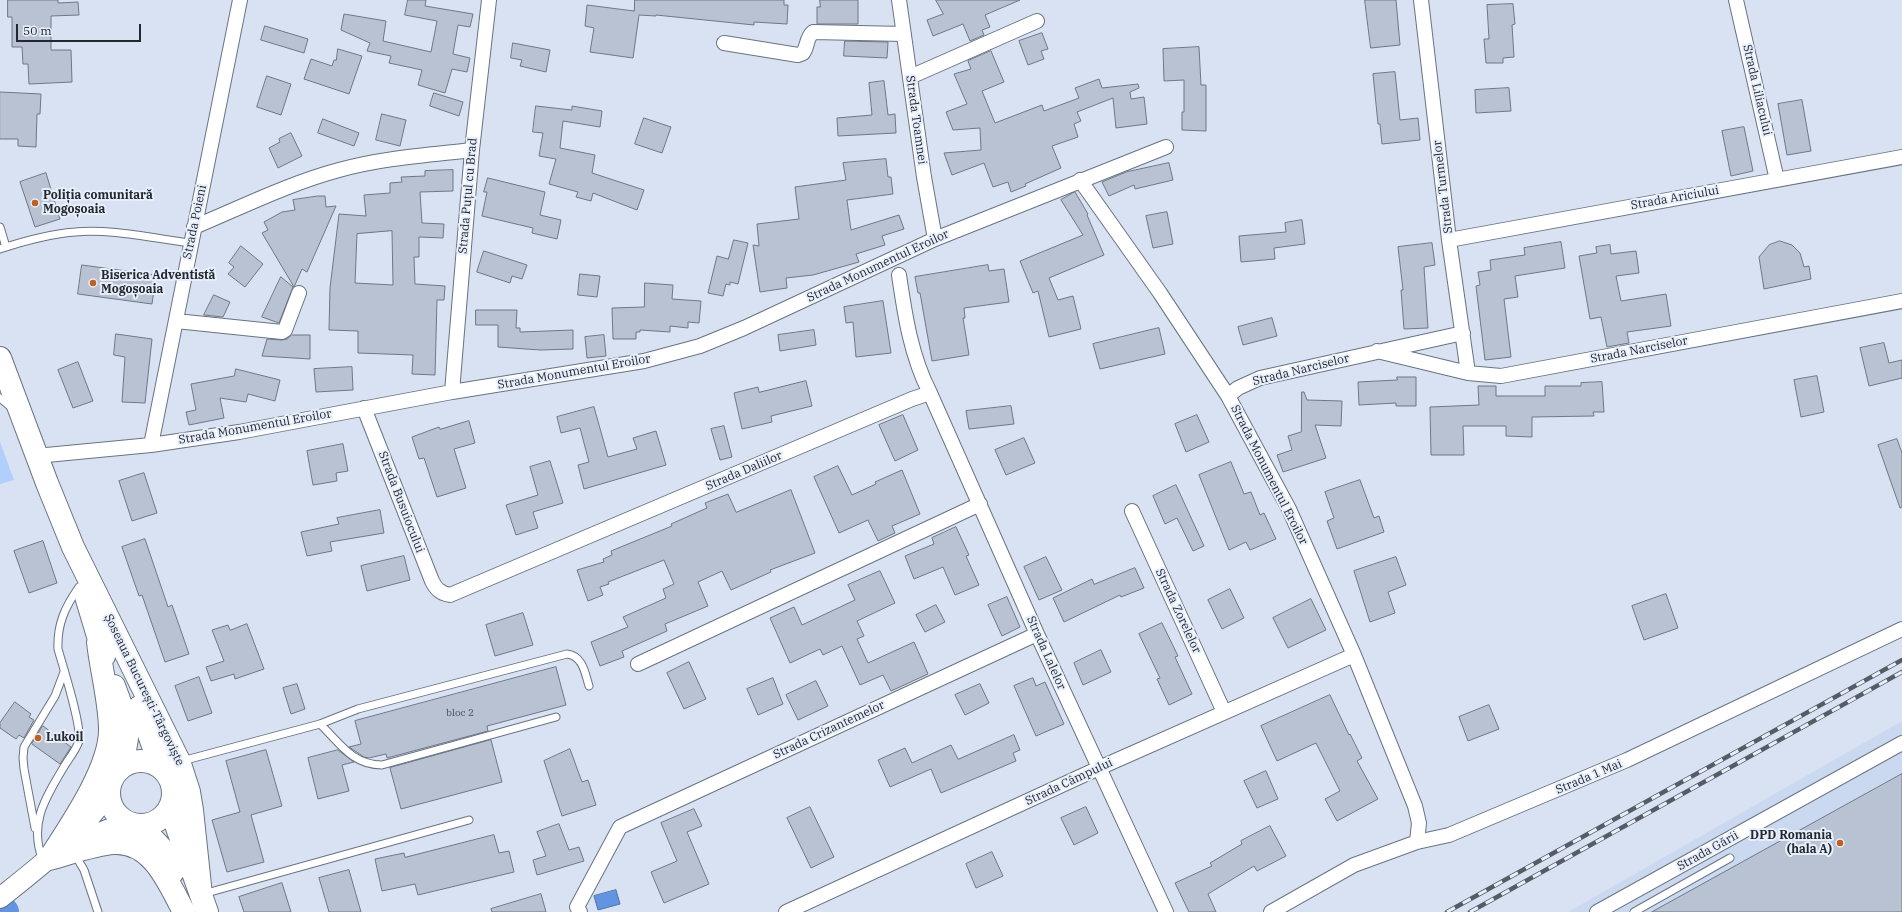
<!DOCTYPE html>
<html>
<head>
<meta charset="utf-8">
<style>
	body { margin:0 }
	#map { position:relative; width:1902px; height:912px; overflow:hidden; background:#d8e2f2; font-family:"IBM Plex Serif",serif }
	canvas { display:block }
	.scale { position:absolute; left:16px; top:24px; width:125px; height:18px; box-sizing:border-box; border:2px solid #24282e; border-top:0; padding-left:5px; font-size:12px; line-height:14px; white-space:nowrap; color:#24282e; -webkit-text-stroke:3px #e7effc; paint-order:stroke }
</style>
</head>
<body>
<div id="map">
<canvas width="1902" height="912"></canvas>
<div class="scale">50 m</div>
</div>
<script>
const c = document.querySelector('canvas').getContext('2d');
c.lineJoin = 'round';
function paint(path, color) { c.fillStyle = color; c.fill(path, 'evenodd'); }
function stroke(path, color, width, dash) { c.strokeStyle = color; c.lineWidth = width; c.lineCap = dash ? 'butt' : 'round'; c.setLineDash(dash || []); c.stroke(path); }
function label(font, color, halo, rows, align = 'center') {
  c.font = font + ' "IBM Plex Serif",serif'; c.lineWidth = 4; c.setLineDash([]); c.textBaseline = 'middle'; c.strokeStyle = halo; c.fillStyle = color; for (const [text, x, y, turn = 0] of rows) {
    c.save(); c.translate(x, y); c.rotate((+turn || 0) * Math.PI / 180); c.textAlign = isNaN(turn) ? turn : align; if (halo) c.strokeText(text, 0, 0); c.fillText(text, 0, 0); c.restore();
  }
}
paint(new Path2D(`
	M1902 721V912H1568Z`), '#cbd9f0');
paint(new Path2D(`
	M0 442 14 480 0 484Z`), '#b1cffd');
const water = new Path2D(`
	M616 890 620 904 598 910 594 896Z`);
paint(water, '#6294e1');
stroke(water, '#4f74ab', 1);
stroke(new Path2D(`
	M0 907 4 912`), '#6294e1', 30);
const building = new Path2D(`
	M8 0H58V3L78 2 79 15 51 16V50H71L72 82 29 84 28 64H23L22 47H12V17H8Z
	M408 0H426L425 6 473 14 470 27 458 25 453 54 470 58 467 72 452 69 445 93 418 85 422 70 389 63 391 56 367 51 370 43 341 30 344 14 386 21 383 41 431 52 437 21 405 15Z
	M635 0H784V5H788L787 24 754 22V25L656 15V16L639 15 633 58 590 52 594 28 585 26 587 5 634 11Z
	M820 0H858V24H817V7H820Z
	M936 0H1020L985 15 990 27 982 30 984 35 970 41 963 24 933 36 927 20 943 14Z
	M1365 0H1396L1400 45 1371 48Z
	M1513 4 1515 24 1512 25 1514 57 1503 58V63H1486L1484 39H1489L1487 5Z
	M265 26 308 39 304 53 261 40Z
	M1042 33 1048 49 1041 51 1044 59 1028 65 1019 41Z
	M845 41 888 42 887 58 844 56Z
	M513 43 550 50 546 72 520 66 522 60 511 58Z
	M1199 47 1201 85H1206V131L1182 130V112H1184V80L1164 81 1163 49Z
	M338 49 362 56 349 94 304 79 311 59 332 66 334 60H336Z
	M991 51 1004 82 982 91 995 123 1042 105 1044 111 1079 98 1075 88 1099 79 1102 88 1138 84 1139 88 1130 92 1131 99 1144 97 1147 124 1116 128 1113 98 1077 112 1081 121 1074 124 1078 137 1052 146 1061 168 1025 184 1026 186 1011 192 1008 182 993 187 984 163 952 175 944 153 981 150 980 128 953 130 946 112 967 104 954 74 971 69 968 61Z
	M1395 72 1400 120 1418 118 1420 140 1382 144 1380 124H1378L1373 74Z
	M267 76 291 84 281 115 257 107Z
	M884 81 888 115 895 114 896 133 838 136 837 118 872 115 869 83Z
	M1509 88 1511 111 1476 113 1475 90Z
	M0 92 41 94 40 114H37L36 147 18 146V139H0Z
	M434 93 463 102 459 116 430 106Z
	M1802 100 1811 151 1787 155 1778 104Z
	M536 106 572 110V106L602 111 600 127 563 121 560 148 595 155 592 173 644 190 637 210 593 193 591 201 576 197 578 192 549 184 556 159 539 156 543 133 533 132Z
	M382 114 406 120 400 146 376 140Z
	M644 118 671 127 662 153 635 144Z
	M323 119 359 133 354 146 318 133Z
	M1744 127 1753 171 1731 176 1722 131Z
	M291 133 302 156 278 168 269 148 280 142 279 139Z
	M886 159 888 177H891L893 194 847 200 851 230 899 215 904 229 882 236 885 245 856 254 859 262 813 275 786 278 787 288 760 292 753 245 759 246 757 224 799 219 795 187 846 180 843 163Z
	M1169 163 1173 180 1135 189 1134 185 1109 196 1102 182 1126 172Z
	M453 170V191L420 192 422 223 444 224 443 238 419 237V257H414L415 284 445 286 444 300H437L435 375 412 374 413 355 358 353V331L329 330 330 288 339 214 366 216 364 195 390 193V183L402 182 401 177 425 176V171ZM392 231 393 285 355 283 357 234Z
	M46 173 60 219 35 227 20 182Z
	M488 178 545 192 540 215 561 220 557 239 532 233 533 228 482 216 487 192H484Z
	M1075 192 1088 214 1087 215 1104 255 1049 278 1058 300 1073 296 1081 329 1049 337 1038 291 1033 293 1020 261 1083 235 1061 200Z
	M318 196H325L326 207 336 206 307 272 302 269 294 287 262 233 268 230 264 222 282 212 295 210 293 200Z
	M1167 212 1173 244 1153 248 1146 216Z
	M1302 220 1305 244 1274 248 1275 259 1241 262 1239 236 1286 232 1285 223Z
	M734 240 748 243 738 284 730 282V285L726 284 723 296 708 293 717 256 728 259Z
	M1780 241 1792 245 1800 253 1804 267 1809 266 1811 279 1764 289 1759 257 1769 245Z
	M1561 242 1565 268 1515 276 1518 297 1504 299 1511 357 1485 360 1476 286 1480 285 1478 272 1491 270 1490 260 1525 255 1524 248Z
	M1432 243 1435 265 1424 267 1428 328 1404 329 1401 290H1403L1398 247Z
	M1610 245 1611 254 1636 251 1639 273 1616 276 1621 301 1666 294 1671 326 1627 332 1629 343 1607 347 1601 317 1590 319 1579 256 1597 253 1596 247Z
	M241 246 263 264 245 287 228 274 234 267 229 263Z
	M484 251 527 265 522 279 512 276 510 283 477 272Z
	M82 265 156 275 152 304 78 294Z
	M988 265 989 271 1004 269 1009 302 964 308 965 318H963L969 355 932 361 920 293H918L915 277Z
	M580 274 600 276 597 297 578 295Z
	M281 277 293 287 279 323 262 317Z
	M645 283 673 285 672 299 701 301 699 323 688 322V328L670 326V332L640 330V332H636V339H613L612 308 644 307Z
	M214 295 230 302 223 317 204 315Z
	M883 301 891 353 856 357 853 322 846 323 844 307Z
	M476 310H517L516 328H520V332L573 330V349L540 350 498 347V325H476Z
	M1272 318 1277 336 1243 345 1238 327Z
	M1159 328 1165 354 1100 369 1093 344Z
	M814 330 816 345 780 351 778 335Z
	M116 334 152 339 145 403 122 402 125 357 114 355Z
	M292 335H310V359L262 356 267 339 282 340 287 339Z
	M604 335 606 356 587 358 585 337Z
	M1884 343 1889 363 1902 360V378L1869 386 1860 348Z
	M78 362 93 401 73 408 58 370Z
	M352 367 353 390 316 392 314 369Z
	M236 369 280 380 275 401 248 394 246 402 220 398 224 418 189 425 186 412 196 410 191 384 234 376Z
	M1817 376 1824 412 1801 417 1794 380Z
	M1397 377H1416V406H1396V403L1359 405 1358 382 1397 380Z
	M806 381 812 406 771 416 772 422 742 429 734 393 758 387 759 392Z
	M1602 382 1604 412H1593L1594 416 1532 417V437L1506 436V426H1463L1464 455H1431L1430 407 1479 405 1478 386H1496V396H1545V386H1581V383Z
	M1302 392H1304L1307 400 1342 401 1341 426 1315 425 1326 458 1283 472 1277 455 1292 450 1288 436 1301 432Z
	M1011 406 1014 424 969 429 966 411Z
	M594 407 608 457 637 449 633 438 656 431 666 465 584 489 578 465 589 462 580 428 561 433 557 417Z
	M903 415 918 450 895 461 879 425Z
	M1197 415 1209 442 1186 452 1175 424Z
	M469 421 475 443 454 449 466 488 437 497 424 458 419 459 412 437 439 427 440 429Z
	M724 426 732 457 720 460 711 429Z
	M1024 438 1035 463 1006 475 995 450Z
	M1897 439 1902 453V507L1900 508 1878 445Z
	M343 444 348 471 336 473 337 481 313 485 307 451Z
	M550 461 563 503 533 512 538 528 516 535 506 505 538 495 530 467Z
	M1231 462 1244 494 1251 492 1260 515 1264 513 1276 539 1250 550 1246 542 1229 550 1199 475Z
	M838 466 852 495 876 484 875 482 902 470 920 514 892 526 895 533 878 541 868 520 839 533 814 477Z
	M144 473 157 513 132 521 119 481Z
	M1360 480 1374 518 1379 516 1384 532 1337 549 1327 521 1334 518 1325 492Z
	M1176 485 1204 546 1193 551 1177 518 1165 524 1153 496Z
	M791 490 815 553 770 570 771 572 731 590 722 571 698 582 708 606 665 624 667 631 622 651 624 657 600 666 591 642 628 627 623 617 666 598 663 589 674 584 664 560 608 582 609 584 600 587 603 595 588 601 577 570 604 562 603 559 612 555 611 551 672 526 671 524 707 508 705 503 728 494 736 512Z
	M380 510 384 533 330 542 332 551 307 556 301 532 339 524 337 518Z
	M956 527 969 555 966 556 979 585 955 595 943 567 914 579 905 556 934 544 932 538Z
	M145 539 168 607 172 605 189 654 165 662 142 595 139 596 122 547Z
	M43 541 57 583 29 593 14 551Z
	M404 556 410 580 367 591 361 566Z
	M1046 557 1062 590 1039 600 1024 567Z
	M1396 557 1406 585 1388 592 1395 613 1370 622 1354 571Z
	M1135 568 1144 588 1121 597 1120 595 1064 622 1053 598 1092 579 1094 584Z
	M880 571 895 603 857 621 864 636 857 639 868 663 914 642 928 674 891 691 883 675 860 685 842 646 823 655 820 649 790 663 770 618 794 607 802 625 855 600 848 585Z
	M1230 589 1244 618 1222 629 1208 600Z
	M1666 594 1678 628 1644 640 1632 606Z
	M1007 597 1020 627 1002 636 988 605Z
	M1311 599 1326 630 1288 648 1273 618Z
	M936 605 945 622 925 632 916 615Z
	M523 613 533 645 495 656 486 625Z
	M1162 623 1178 656 1175 657 1192 694 1169 705 1157 679 1160 678 1139 634Z
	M247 624 264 669 235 679 234 674 211 681 206 667 224 661 212 630 228 625 230 630Z
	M1101 650 1111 672 1083 685 1074 663Z
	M689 662 706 699 684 709 667 673Z
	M556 667 566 705 487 726 488 731 387 758 386 754 369 758 364 757 349 747 361 744 355 721Z
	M199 677 212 713 188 721 175 686Z
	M773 678 783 704 758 715 747 689Z
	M1033 678 1036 686 1045 682 1064 724 1036 736 1014 686Z
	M816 681 828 706 798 720 786 695Z
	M297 684 305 709 291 714 283 688Z
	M980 684 989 703 965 715 955 695Z
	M1330 695 1349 735 1350 734 1362 758 1357 761 1378 799 1337 821 1325 799 1340 791 1316 743 1277 761 1261 726Z
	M15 702 31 714 29 717 34 720 24 738 19 735 16 739 0 728V723Z
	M1489 705 1499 729 1468 741 1459 717Z
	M43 726 71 747 60 764 32 744Z
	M1014 735 1020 750 1013 753 1016 761 941 793 931 769 890 787 878 760 905 748 912 763 951 745 958 759Z
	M491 740 502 782 401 809 390 768Z
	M570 749 582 782 588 780 596 805 562 816 544 761Z
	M266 750 282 806 251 815 264 862 227 872 212 820 240 812 226 761Z
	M338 750 354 762 342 765 349 791 318 799 308 758Z
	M1266 771 1278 799 1257 808 1244 781Z
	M1902 774V912H1652Z
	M810 807 834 857 811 868 787 818Z
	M1086 807 1098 833 1074 845 1061 818Z
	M694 809 702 826 687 832 709 884 664 903 651 872 677 861 661 823Z
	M559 824 569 850 579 847 584 861 537 875 533 860 546 856 537 832Z
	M1270 826 1286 856 1257 871 1254 866 1208 894 1216 912H1189L1175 883 1212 866 1210 863 1242 844 1241 841Z
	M494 835 499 853 509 851 514 872 418 895 415 884 382 891 375 859 404 853 405 857Z
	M992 852 1003 876 976 888 966 864Z
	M349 870 361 912H329L319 878Z
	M282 883 291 912H244L239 897Z
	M541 894 546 912H492L491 909Z`);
paint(building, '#b8c2d2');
stroke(building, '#6e7785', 1);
const service = new Path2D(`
	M0 227 6 247
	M0 249C24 241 50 234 75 232 108 228 157 239 191 243
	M0 398 12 408
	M320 724C340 743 352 765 382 765L556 717
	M182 761 320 724 358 709 567 654C583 656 585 673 589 686
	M35 828 24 769 23 758 24 747 55 696 64 672
	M74 853 84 870 98 912
	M43 861C28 823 46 797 65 765 70 757 76 750 79 741 82 726 63 667 58 649 57 624 65 607 79 587
	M203 894 469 820
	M1634 912 1730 858`);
const minor = new Path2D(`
	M899 0 924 177 935 239
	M1421 0 1449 240 1468 373
	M1736 0 1777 180
	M724 43 798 55 803 53C808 46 806 38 813 32L904 34
	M910 77 1037 21
	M1080 180 1160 293 1228 396 1289 509 1354 655 1415 806 1419 823 1417 842
	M194 227C242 207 290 183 339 170 382 158 428 155 472 150
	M1449 240 1902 157
	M176 321 282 332 285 330 299 293
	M1377 351 1468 373 1501 376 1902 301
	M452 392 472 150 489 0
	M930 393 1037 634 1166 912
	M1228 396 1238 388 1260 378 1463 333
	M364 408 432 581C436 589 440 593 450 595L912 399 930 393C911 356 905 316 899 275
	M151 445 240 0
	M36 456 151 445 239 432 452 392 644 361 700 346 744 328 935 239 1166 147
	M1132 511 1224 712
	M638 664 980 504
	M580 912 577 907 620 827 1037 634
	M786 912 1099 768 1354 655
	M1271 912 1354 865 1417 842 1449 835 1627 760 1902 629
	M1597 912 1902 743`);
const secondary = new Path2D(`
	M71 846 91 836 128 822
	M0 898C42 865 79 836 109 792`);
const primary = new Path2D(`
	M0 358 47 483 73 547 179 761 189 792 192 810 201 895
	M85 593 104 656
	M114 686C128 725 133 730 119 770
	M139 707 161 768
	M109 793a32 32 0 1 1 64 0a32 32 0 1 1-64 0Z
	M170 808 207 912
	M140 825 165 852 173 872
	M49 859C70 826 110 769 110 730 110 702 101 670 98 642
	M49 859C68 854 95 844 114 843 153 841 169 884 184 912`);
stroke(service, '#6a7381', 9);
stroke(minor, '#6a7381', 16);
stroke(secondary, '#6a7381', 22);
stroke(primary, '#6a7381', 24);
stroke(service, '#fff', 7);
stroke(minor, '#fff', 14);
stroke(secondary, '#fff', 20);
stroke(primary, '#fff', 22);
const rail = new Path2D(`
	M1447 912 1902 660
	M1470 912 1902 672`);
stroke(rail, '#565c65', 4.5);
stroke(rail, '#e7effc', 3, [9]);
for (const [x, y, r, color] of [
	[35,203,4,"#c05f1f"],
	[93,283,4,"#c05f1f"],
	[38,738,4,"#c05f1f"],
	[1840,843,4,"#c05f1f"]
]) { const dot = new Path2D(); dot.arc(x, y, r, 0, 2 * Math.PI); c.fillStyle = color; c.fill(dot); stroke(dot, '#e7effc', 1.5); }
label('10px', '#494e57', null, [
	["bloc 2",460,713]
]);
label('12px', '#24282e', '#e7effc', [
	["Strada Liliacului",1757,90,77],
	["Strada Toamnei",916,120,82],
	["Strada Turmelor",1443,187,-97],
	["Strada Puțul cu Brad",468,196,-85],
	["Strada Ariciului",1675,198,-10],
	["Strada Poieni",195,222,-78],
	["Strada Monumentul Eroilor",878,266,-25],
	["Strada Narciselor",1639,350,-11],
	["Strada Narciselor",1301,370,-14],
	["Strada Monumentul Eroilor",574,372,-10],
	["Strada Monumentul Eroilor",255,427,-10],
	["Strada Daliilor",744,471,-23],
	["Strada Monumentul Eroilor",1269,475,63],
	["Strada Busuiocului",401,502,69],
	["Strada Zorelelor",1178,611,65],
	["Strada Lalelor",1046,653,66],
	["Șoseaua București-Târgoviște",144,690,64],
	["Strada Crizantemelor",829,730,-25],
	["Strada 1 Mai",1589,777,-23],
	["Strada Câmpului",1069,782,-25],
	["Strada Gării",1708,851,-29]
]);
label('bold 12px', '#24282e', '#e7effc', [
	["Poliția comunitară",43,196],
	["Mogoșoaia",43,210],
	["Biserica Adventistă",101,276],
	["Mogoșoaia",101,290],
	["Lukoil",46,738],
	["DPD Romania",1832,836,"right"],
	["(hala A)",1832,850,"right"]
], 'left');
</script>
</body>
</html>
